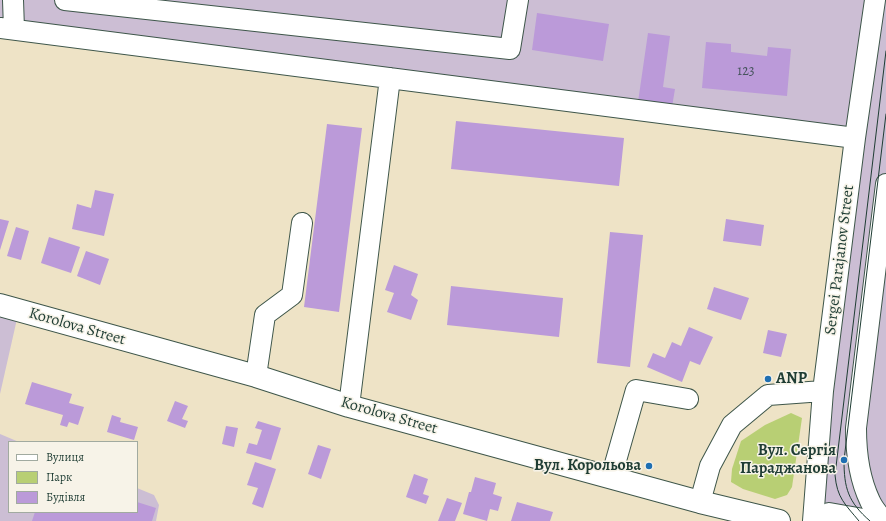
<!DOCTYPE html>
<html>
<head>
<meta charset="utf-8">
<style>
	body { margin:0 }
	#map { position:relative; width:886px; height:521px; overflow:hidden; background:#eee3c6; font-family:Alegreya,serif }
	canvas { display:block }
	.legend { position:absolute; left:8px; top:441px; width:130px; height:72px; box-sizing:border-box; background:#f7f3e8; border:1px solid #a1aaa0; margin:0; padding:5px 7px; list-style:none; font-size:12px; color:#1f3d34 }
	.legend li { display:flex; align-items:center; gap:8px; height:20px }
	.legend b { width:20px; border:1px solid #a1aaa0 }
</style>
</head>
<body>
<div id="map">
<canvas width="886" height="521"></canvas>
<ul class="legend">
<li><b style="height:5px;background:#fff"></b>Вулиця</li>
<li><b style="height:11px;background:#b8cf74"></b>Парк</li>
<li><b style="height:11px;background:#bb9ad9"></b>Будівля</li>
</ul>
</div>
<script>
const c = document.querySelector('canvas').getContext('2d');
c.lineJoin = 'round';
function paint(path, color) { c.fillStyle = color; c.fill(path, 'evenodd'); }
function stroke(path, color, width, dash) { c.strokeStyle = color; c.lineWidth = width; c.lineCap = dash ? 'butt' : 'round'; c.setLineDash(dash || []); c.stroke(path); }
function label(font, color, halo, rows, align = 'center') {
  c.font = font + ' Alegreya,serif'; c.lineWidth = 3; c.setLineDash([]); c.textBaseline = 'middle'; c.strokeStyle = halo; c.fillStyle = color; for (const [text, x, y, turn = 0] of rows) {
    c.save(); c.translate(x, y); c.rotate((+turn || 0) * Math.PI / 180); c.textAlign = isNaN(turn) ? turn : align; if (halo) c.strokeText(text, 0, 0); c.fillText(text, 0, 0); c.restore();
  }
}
paint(new Path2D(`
	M0 0H886V521H813L855 138 0 28Z
	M0 305 19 310 0 394Z
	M0 434 19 442H9V512H137V488L154 495 159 505 156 521H0Z`), '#ccbed4');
paint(new Path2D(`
	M791 413 802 418 792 487 787 495 775 499 743 489 731 482 732 469 741 441 765 425Z`), '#b8cf74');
paint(new Path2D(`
	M537 13 609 24 603 61 532 50Z
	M648 33 670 36 663 87 675 89 672 107 638 102Z
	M706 42 731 44V52L767 56 768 47 791 49 787 96 702 88Z
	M456 121 624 138 619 186 451 169Z
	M327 124 362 128 339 312 304 307Z
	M95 190 114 194 104 236 72 229 77 204 91 208Z
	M0 219 9 221 0 250Z
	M726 219 764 225 761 246 723 241Z
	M16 227 29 231 21 260 7 256Z
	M610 232 643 235 630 367 597 363Z
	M49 237 80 247 71 273 41 263Z
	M86 251 109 259 100 285 77 276Z
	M394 265 418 274 411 295 418 300 411 320 387 312 394 293 385 290Z
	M451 286 563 298 559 337 447 325Z
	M714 287 749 298 741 320 707 309Z
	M689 327 713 337 700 365 690 361 682 382 647 367 653 353 665 358 672 342 681 346Z
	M768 330 787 334 781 357 763 353Z
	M32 382 72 394 69 403 84 407 78 425 69 422 67 427 60 425 63 415 25 404Z
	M175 401 188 406 182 419 188 421 185 428 167 421Z
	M112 415 121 418 120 422 138 427 134 440 107 432Z
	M258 421 281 428 271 460 246 453 249 443 257 445 262 430 255 428Z
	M226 426 238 428 234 447 222 444Z
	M318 445 331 449 321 479 308 474Z
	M255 462 276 469 263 508 252 504 258 488 247 485Z
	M414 474 428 479 423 494 429 496 426 504 406 497Z
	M475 477 496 483 493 494 502 497 498 511 490 509 487 521 463 514 469 492H471Z
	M447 498 462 503 455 521H438Z
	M137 502 156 508 152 521H32L35 512H137Z
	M517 502 553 512 550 521H511Z`), '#bb9ad9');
const minor = new Path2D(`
	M13 0 14 29
	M65 0 510 49 518 0
	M0 28 855 138
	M256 376 265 315 292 295 302 223
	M349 406 390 78
	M611 478 636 390 688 399
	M700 502 710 466 732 425 768 395 823 391
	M813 521 823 391 855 138 875 0
	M884 521C879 515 873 508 870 501 859 478 856 452 856 428L886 184`);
const major = new Path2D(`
	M0 305 256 376 349 406 700 502 779 521
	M821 521 829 514 869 521`);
stroke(minor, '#3e564a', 22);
stroke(major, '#3e564a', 24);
stroke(minor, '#fff', 20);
stroke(major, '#fff', 22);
stroke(new Path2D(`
	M859 521C845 504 837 498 835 475L886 51
	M870 521C848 502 844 488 844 460L886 114`), '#1f3d34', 1);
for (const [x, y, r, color] of [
	[768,379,4,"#1f6fb2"],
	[844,460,4,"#1f6fb2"],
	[649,466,4,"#1f6fb2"]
]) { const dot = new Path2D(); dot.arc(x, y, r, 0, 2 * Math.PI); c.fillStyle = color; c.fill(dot); stroke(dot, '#f7f3e8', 1.5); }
label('14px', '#46545d', null, [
	["123",746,72]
]);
label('16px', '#1f3d34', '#f7f3e8', [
	["Sergei Parajanov Street",840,260,-83],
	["Korolova Street",77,327,16],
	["Korolova Street",389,416,16]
]);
label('bold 16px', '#1f3d34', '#f7f3e8', [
	["ANP",776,379,"left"],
	["Вул. Сергія",836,451],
	["Параджанова",836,469],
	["Вул. Корольова",641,466]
], 'right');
</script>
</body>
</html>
